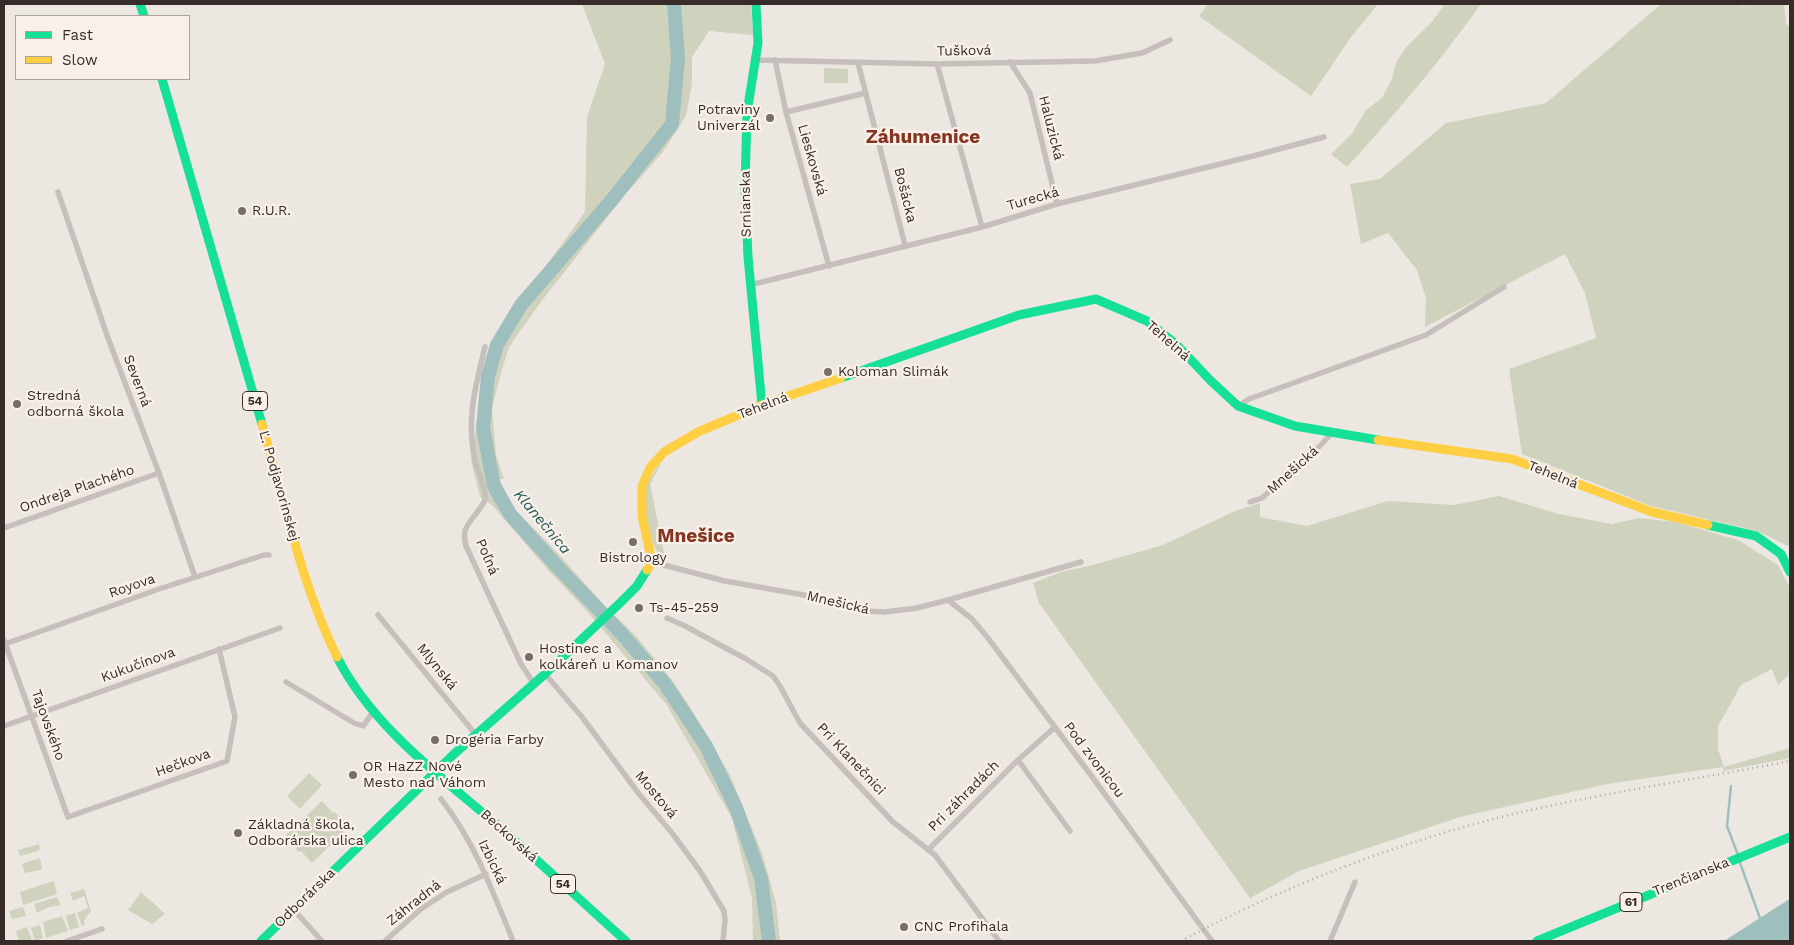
<!DOCTYPE html>
<html>
<head>
<meta charset="utf-8">
<style>
	body { margin:0 }
	#map { position:relative; width:1794px; height:945px; overflow:hidden; background:#ede7e2; font-family:"Work Sans",sans-serif }
	canvas { display:block }
	.frame { position:absolute; inset:0; border:5px solid #372c29; pointer-events:none }
	.legend { position:absolute; left:15px; top:15px; width:175px; height:65px; box-sizing:border-box; background:#f9f1e9; border:1px solid #aba29c; margin:0; padding:6px 9px; list-style:none; font-size:15px; color:#372c29 }
	.legend li { display:flex; align-items:center; gap:10px; height:25px }
	.legend b { width:25px; border:1px solid #aba29c }
</style>
</head>
<body>
<div id="map">
<canvas width="1794" height="945"></canvas>
<div class="frame"></div>
<ul class="legend">
<li><b style="height:6px;background:#16e098"></b>Fast</li>
<li><b style="height:6px;background:#ffcf43"></b>Slow</li>
</ul>
</div>
<script>
const c = document.querySelector('canvas').getContext('2d');
c.lineJoin = 'round';
function paint(path, color) { c.fillStyle = color; c.fill(path, 'evenodd'); }
function stroke(path, color, width, dash) { c.strokeStyle = color; c.lineWidth = width; c.lineCap = dash ? 'butt' : 'round'; c.setLineDash(dash || []); c.stroke(path); }
function label(font, color, halo, rows, align = 'center') {
  c.font = font + ' "Work Sans",sans-serif'; c.lineWidth = 4.5; c.setLineDash([]); c.textBaseline = 'middle'; c.strokeStyle = halo; c.fillStyle = color; for (const [text, x, y, turn = 0] of rows) {
    c.save(); c.translate(x, y); c.rotate((+turn || 0) * Math.PI / 180); c.textAlign = isNaN(turn) ? turn : align; if (halo) c.strokeText(text, 0, 0); c.fillText(text, 0, 0); c.restore();
  }
}
paint(new Path2D(`
	M582 4H751L753 35 709 31 692 57V84L686 116 663 152 624 196 540 303 509 347 501 373 492 408 496 455 504 479H499L515 510 553 548 605 606 637 637 672 680 690 707 730 775 762 853 776 903 780 941H753L752 898 732 818 666 704 586 610 548 570 492 505 480 497 471 460 490 343 585 212 587 117 605 64Z
	M1208 4H1378L1351 37 1311 96 1199 16Z
	M1445 4H1481C1440 61 1395 115 1347 167L1331 154 1351 135 1366 110 1382 98 1392 79 1396 63 1406 47 1431 23Z
	M1661 4H1736L1744 6 1746 4H1784L1786 24 1790 27V545L1788 546 1757 531 1651 506 1522 454 1509 369 1596 338 1585 293 1565 254 1425 327 1426 298 1417 270 1388 233 1361 244 1350 184 1380 179 1446 123 1546 103Z
	M824 68 848 69V83H824Z
	M661 464 650 484 665 558 668 562H665C650 549 640 504 647 485 649 478 655 471 659 465Z
	M1499 496 1559 514 1612 524 1639 518 1676 522 1738 540 1778 565 1790 588V674L1778 685 1772 669 1741 685 1718 726V749L1724 767 1790 748V758L1723 771V767L1607 784 1460 817 1299 871 1250 898 1039 603 1033 583 1061 572 1093 565 1163 545 1235 511 1260 503V517L1307 526 1388 501 1454 505Z
	M309 773 322 785 300 809 287 796Z
	M322 801 333 813 334 812 338 815 337 817 348 828 312 863 301 851 299 852 296 849 297 847 286 835Z
	M39 844 40 849 38 851 20 856 18 850Z
	M40 858 42 868 41 870 25 873 22 865 24 863Z
	M54 881 57 894 23 905 20 892Z
	M84 889 91 911 84 920 85 925 82 926 77 913 88 908 84 896 73 901 70 893Z
	M141 892 165 914 152 924 128 910Z
	M57 897 61 905 49 907 37 913 34 904Z
	M23 907 26 916 12 919 9 911Z
	M75 913 79 927 70 930 66 916Z
	M62 916 68 931 46 938 43 922Z
	M40 925 43 938 35 941 31 928Z
	M27 927 32 941H19L16 931Z`), '#cfd2bc');
paint(new Path2D(`
	M1790 899V941H1724L1788 900Z`), '#9ebfbe');
stroke(new Path2D(`
	M1731 786 1727 826 1738 855
	M1739 860 1761 921`), '#9ebfbe', 2.5);
stroke(new Path2D(`
	M674 4 678 58 672 124 611 201 521 305 497 345 488 376 483 428 494 486 510 514 554 563 620 632 665 684 706 746 736 808 761 878 769 941`), '#9ebfbe', 14);
stroke(new Path2D(`
	M756 60 937 64 1095 61 1142 53 1170 40
	M775 60 786 112 829 266
	M1010 62 1030 93 1057 204
	M858 63 905 245
	M937 64 982 227
	M786 112 866 93
	M58 192 108 338 159 473 195 577
	M750 285 982 227 1057 204 1253 156 1324 137
	M485 347C475 388 466 419 475 461 478 472 484 483 485 495 487 506 468 519 465 531 464 536 465 542 466 546L521 664 534 684
	M1238 406 1249 399 1426 335 1504 287
	M1250 502 1262 498 1319 447 1332 433
	M4 528 159 473
	M652 562 725 581 804 595 862 611 885 612 917 608 948 600 1081 562
	M948 600 972 619 988 638 1093 778 1212 941
	M378 615 476 735
	M667 618 685 626 746 659 773 676 780 686 800 723 893 822 935 855 999 941
	M4 640 68 817 227 761 235 717 219 649
	M5 644 159 589 264 555H269
	M545 674 582 717 639 794 672 833 700 871 724 911 725 920 723 941
	M286 682 354 723 363 726 374 711
	M4 726 280 628
	M1018 760 1070 831
	M441 799C474 841 493 892 513 941
	M928 850 1018 760 1054 728
	M293 909 322 941
	M67 941 102 929
	M385 941 421 909 447 892 486 874
	M1330 941 1355 882`), '#c6bfbb', 5.5);
stroke(new Path2D(`
	M140 4 144 16
	M756 4 758 43 747 113 745 187 748 257 762 405
	M162 79 262 424
	M841 378 1019 315 1096 299 1147 321 1176 344 1210 380 1238 406 1295 426 1378 440
	M1708 525 1756 536 1781 554 1790 572
	M337 657C372 726 439 775 496 824 540 862 582 902 626 941
	M261 941 454 754 545 674 621 602 637 586 647 570
	M1537 941 1790 837`), '#16e098', 9);
stroke(new Path2D(`
	M262 424C285 503 301 584 337 657
	M1378 440 1512 459 1652 512 1708 525
	M647 570 652 562 642 516V486L650 468 664 452 698 432 762 405 841 378`), '#ffcf43', 9);
stroke(new Path2D(`
	M1181 941C1281 888 1388 846 1497 818 1594 794 1693 780 1790 761`), '#aea8a5', 2.5, [1, 4]);
for (const [x, y, r, color] of [
	[770,118,5,"#776d6a"],
	[242,211,5,"#776d6a"],
	[828,372,5,"#776d6a"],
	[17,404,5,"#776d6a"],
	[633,542,5,"#776d6a"],
	[639,608,5,"#776d6a"],
	[529,657,5,"#776d6a"],
	[435,740,5,"#776d6a"],
	[353,775,5,"#776d6a"],
	[238,833,5,"#776d6a"],
	[904,927,5,"#776d6a"]
]) { const dot = new Path2D(); dot.arc(x, y, r, 0, 2 * Math.PI); c.fillStyle = color; c.fill(dot); stroke(dot, '#f9f1e9', 2); }
for (const [x, y, w] of [
	[255,401,25],
	[563,884,25],
	[1631,902,22]
]) { const box = new Path2D(); box.roundRect(x - w / 2, y - 9.5, w, 19, 4); c.fillStyle = '#f9f1e9'; c.fill(box); stroke(box, '#372c29', 1); }
label('bold 12px', '#372c29', null, [
	["54",255,401],
	["54",563,884],
	["61",1631,902]
]);
label('14px', '#372c29', '#f9f1e9', [
	["Tušková",964,51,-1],
	["Haluzická",1051,128,76],
	["Lieskovská",812,160,74],
	["Bošácka",905,195,76],
	["Turecká",1033,199,-16],
	["Srnianska",746,204,-91],
	["Tehelná",1168,341,41],
	["Severná",137,381,69],
	["Tehelná",763,406,-21],
	["Mnešická",1293,470,-42],
	["Tehelná",1553,475,22],
	["Ľ. Podjavorinskej",279,486,74],
	["Ondreja Plachého",77,489,-19],
	["Poľná",487,557,67],
	["Royova",132,586,-19],
	["Mnešická",838,603,13],
	["Kukučínova",138,665,-20],
	["Mlynská",437,667,51],
	["Tajovského",48,725,70],
	["Pri Klanečnici",851,759,47],
	["Pod zvonicou",1094,760,53],
	["Hečkova",183,763,-20],
	["Mostová",656,795,50],
	["Pri záhradách",964,796,-45],
	["Beckovská",509,836,42],
	["Izbická",492,862,64],
	["Trenčianska",1691,877,-22],
	["Odborárska",305,898,-44],
	["Záhradná",414,903,-38]
]);
label('14px', '#372c29', '#f9f1e9', [
	["Potraviny",760,110,"right"],
	["Univerzál",760,126,"right"],
	["R.U.R.",252,211],
	["Koloman Slimák",838,372],
	["Stredná",27,396],
	["odborná škola",27,412],
	["Bistrology",633,558,"center"],
	["Ts-45-259",649,608],
	["Hostinec a",539,649],
	["kolkáreň u Komanov",539,665],
	["Drogéria Farby",445,740],
	["OR HaZZ Nové",363,767],
	["Mesto nad Váhom",363,783],
	["Základná škola,",248,825],
	["Odborárska ulica",248,841],
	["CNC Profihala",914,927]
], 'left');
label('italic 15px', '#1f5658', '#f9f1e9', [
	["Klanečnica",542,522,50]
]);
label('bold 19px', '#843623', '#f9f1e9', [
	["Záhumenice",923,137],
	["Mnešice",696,536]
]);
</script>
</body>
</html>
